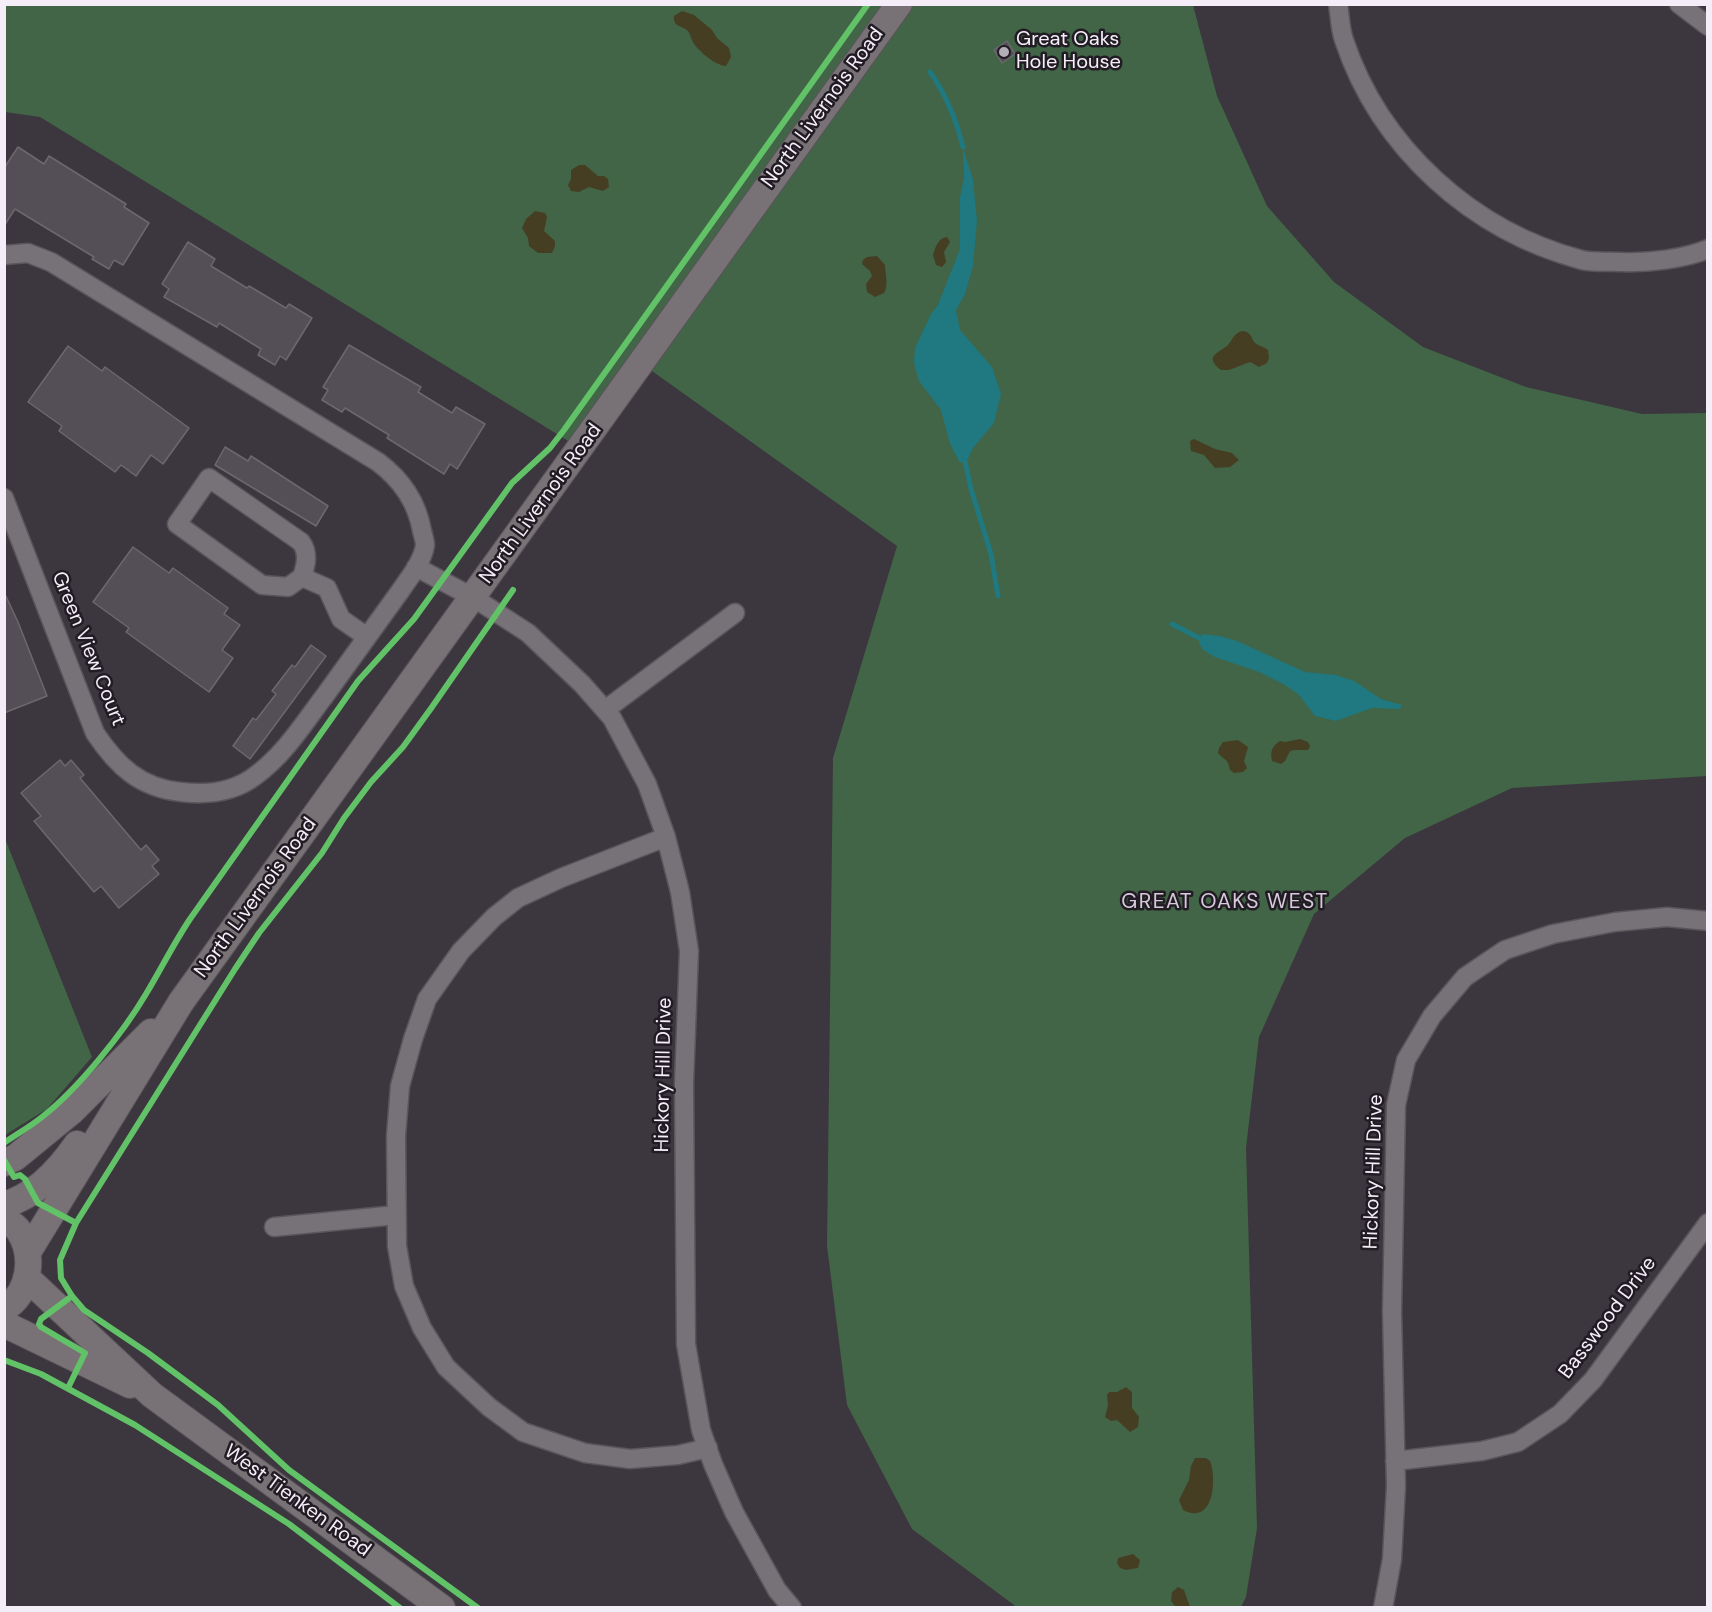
<!DOCTYPE html>
<html>
<head>
<meta charset="utf-8">
<style>
	body { margin:0 }
	#map { position:relative; width:1712px; height:1612px; overflow:hidden; background:#3c363e; font-family:"DM Sans",sans-serif }
	canvas { display:block }
	.frame { position:absolute; inset:0; border:6px solid #f5eef8; pointer-events:none }
</style>
</head>
<body>
<div id="map">
<canvas width="1712" height="1612"></canvas>
<div class="frame"></div>
</div>
<script>
const c = document.querySelector('canvas').getContext('2d');
c.lineJoin = 'round';
function paint(path, color) { c.fillStyle = color; c.fill(path, 'evenodd'); }
function stroke(path, color, width, dash) { c.strokeStyle = color; c.lineWidth = width; c.lineCap = dash ? 'butt' : 'round'; c.setLineDash(dash || []); c.stroke(path); }
function label(font, color, halo, rows, align = 'center') {
  c.font = font + ' "DM Sans",sans-serif'; c.lineWidth = 5; c.setLineDash([]); c.textBaseline = 'middle'; c.strokeStyle = halo; c.fillStyle = color; for (const [text, x, y, turn = 0] of rows) {
    c.save(); c.translate(x, y); c.rotate((+turn || 0) * Math.PI / 180); c.textAlign = isNaN(turn) ? turn : align; if (halo) c.strokeText(text, 0, 0); c.fillText(text, 0, 0); c.restore();
  }
}
paint(new Path2D(`
	M4 5H1193L1217 96 1267 206 1334 282 1423 347 1526 387 1642 414 1707 413V776L1512 788 1405 838 1314 914 1259 1037 1246 1148 1257 1528 1246 1597 1241 1607H1014V1605L912 1529 847 1405 827 1246 833 758 897 546 631 356 570 442 40 117 5 112Z
	M4 836 92 1057 47 1109 5 1135Z`), '#416546');
paint(new Path2D(`
	M682 11 694 15 712 30 717 38 729 48 731 57 726 66C715 65 701 53 694 44 691 40 691 35 688 31 681 25 673 27 674 16Z
	M579 165H585L598 176H604L608 179 609 187 603 191 589 187 579 192 571 191 568 185 571 179V170Z
	M535 211 545 213 547 217 544 231 555 241V246L552 253H538L529 246 528 238 522 228 526 219Z
	M947 237 950 242 944 252 946 262 942 267 936 265 933 255C935 248 938 238 947 237Z
	M877 256 885 265C885 273 889 286 884 293L875 297 867 292 866 284 872 276 870 271 862 264 863 260 867 257Z
	M1242 331C1252 332 1250 337 1255 343 1259 346 1264 347 1268 350L1269 358 1267 363 1259 367 1250 362 1229 370H1221C1203 356 1219 353 1228 345 1233 339 1234 333 1242 331Z
	M1194 439 1215 449 1232 453 1239 460 1230 467 1215 468 1204 455 1191 451 1190 441Z
	M1300 739 1308 742 1310 746 1308 750H1295L1290 751 1285 761 1281 764 1272 761C1270 751 1272 746 1280 741L1285 742Z
	M1238 740 1248 747 1244 761 1247 768 1243 772 1234 773 1230 770C1227 757 1226 762 1218 753L1219 748 1223 742Z
	M1126 1387 1132 1392V1408L1139 1417 1138 1427 1130 1432 1117 1420 1111 1421 1105 1417 1108 1405 1107 1395 1109 1392H1117Z
	M1195 1458H1206L1210 1461C1217 1479 1214 1526 1183 1510L1179 1500 1189 1480 1191 1466Z
	M1133 1554 1140 1560 1138 1568 1126 1570 1120 1568 1117 1563 1118 1558Z
	M1178 1587 1184 1590 1190 1607H1176L1171 1601 1172 1592Z`), '#463e22');
paint(new Path2D(`
	M963 147 973 180 977 221 973 266 965 294 956 310 960 330 992 367 1001 394 994 423 973 448 968 459 960 463 950 444 941 410 919 381 914 363 915 348 931 314 938 305 960 249V197L964 178Z
	M1202 634 1220 636 1237 641 1305 672 1336 675 1354 681 1381 699 1402 705 1400 709 1372 708 1336 721 1315 716 1299 695 1285 685 1259 672 1215 657 1203 650 1199 643Z`), '#207881');
stroke(new Path2D(`
	M930 72C947 96 956 119 963 147
	M965 461 971 489 991 554 998 596
	M1172 624 1201 639`), '#207881', 5);
const building = new Path2D(`
	M1007 41 1015 54 1002 63 994 50Z
	M18 147 44 164 49 156 126 204 124 207 149 223 123 265 114 260 109 269 92 259 94 257 15 209 4 226V168Z
	M188 242 215 259 211 266 247 288 249 286 286 308 289 304 312 318 286 360 280 356 275 365 258 355 261 349 219 323 217 327 164 297 169 289 162 284Z
	M349 345 421 387 418 392 452 413 456 407 485 424 457 469 450 464 444 474 387 438 389 435 345 408 342 412 322 400 328 390 323 387Z
	M68 346 102 371 105 367 189 428 163 464 151 455 136 476 121 465 115 472 59 431 62 426 28 402Z
	M225 447 248 461 251 456 328 506 316 526 215 465Z
	M133 547 169 573 173 568 228 608 224 614 240 625 222 650 233 658 209 692 126 632 129 628 93 602Z
	M4 592 18 622 47 696 4 713Z
	M311 645 326 656 250 759 233 746 253 718 256 720 276 694 272 691 292 665 295 667Z
	M60 760 65 766 71 760 84 775 80 778 141 850 146 845 159 860 152 866 159 874 119 908 101 886 94 892 34 821 41 816 21 793Z`);
paint(building, '#544e56');
stroke(building, '#6c686e', 1.5);
const street = new Path2D(`
	M1338 4C1340 16 1340 29 1344 40 1380 148 1472 231 1582 260 1594 263 1610 261 1623 262 1648 263 1684 259 1708 249
	M1679 4 1708 26
	M4 255 28 253 51 262 378 462C402 480 417 502 422 531 423 535 425 541 425 545 423 561 409 578 401 590 376 625 351 659 326 694 304 723 285 754 255 776 234 792 206 795 181 792 140 788 117 766 95 733L4 498
	M416 567 474 598 528 633 582 684 612 718 647 784 666 837 680 892 689 951 684 1083 686 1344 701 1430 713 1464 734 1512 777 1590 792 1608
	M302 577C306 565 309 553 301 542L209 478 177 524 262 585 288 587 302 577 327 588 341 619 367 637
	M605 710 735 613
	M666 837 561 878 518 898 494 917 461 951 427 999 413 1039 400 1086 396 1136 397 1246 404 1286 422 1328 446 1367 489 1407 523 1432 585 1453 630 1459 678 1455 708 1448
	M274 1227 396 1215
	M1395 1461 1482 1451 1518 1442 1560 1414 1593 1380 1708 1223
	M1383 1608 1392 1559 1396 1486 1392 1311 1396 1105 1406 1060 1432 1016 1465 977 1505 950 1553 934 1615 922 1667 917 1708 921`);
const secondary = new Path2D(`
	M4 1163 16 1157 71 1112 151 1032
	M4 1205C36 1196 59 1170 77 1144
	M4 1219C9 1222 16 1226 19 1231 35 1256 30 1293 4 1309
	M28 1252 181 1002 899 4
	M27 1278 152 1395 442 1608
	M4 1324 130 1385`);
stroke(street, '#5a545b', 21);
stroke(secondary, '#5a545b', 28);
stroke(street, '#767277', 18);
stroke(secondary, '#787175', 26);
stroke(new Path2D(`
	M4 1143C17 1134 31 1126 42 1117 78 1089 123 1033 146 994 161 969 174 943 190 919L358 681 414 619 512 483 550 448 564 430 868 4
	M4 1160 14 1177 20 1175 25 1179 38 1203 76 1223
	M4 1360 41 1374 135 1425 289 1524 400 1608
	M68 1388 85 1353 41 1327 39 1324 41 1319 72 1296
	M478 1608 289 1470 218 1405 148 1353 84 1310 72 1296 61 1278 60 1260 76 1223 235 969 259 933 322 853 344 818 371 782 403 747 432 707 513 590`), '#61c268', 6);
for (const [x, y, r, color] of [
	[1004,52,6,"#b4aeb7"]
]) { const dot = new Path2D(); dot.arc(x, y, r, 0, 2 * Math.PI); c.fillStyle = color; c.fill(dot); stroke(dot, '#211c23', 2); }
label('20px', '#f5eef8', '#211c23', [
	["Great Oaks",1016,40],
	["Hole House",1016,63]
], 'left');
label('20px', '#f5eef8', '#211c23', [
	["North Livernois Road",823,108,-54],
	["North Livernois Road",541,504,-54],
	["Green View Court",88,649,68],
	["North Livernois Road",256,898,-54],
	["Hickory Hill Drive",664,1075,-89],
	["Hickory Hill Drive",1374,1172,-88],
	["Basswood Drive",1608,1318,-53],
	["West Tienken Road",297,1501,36]
]);
c.letterSpacing = '1.5px';
label('21px', '#d8cadc', '#211c23', [
	["GREAT OAKS WEST",1225,902]
]);
c.letterSpacing = '0px';
</script>
</body>
</html>
